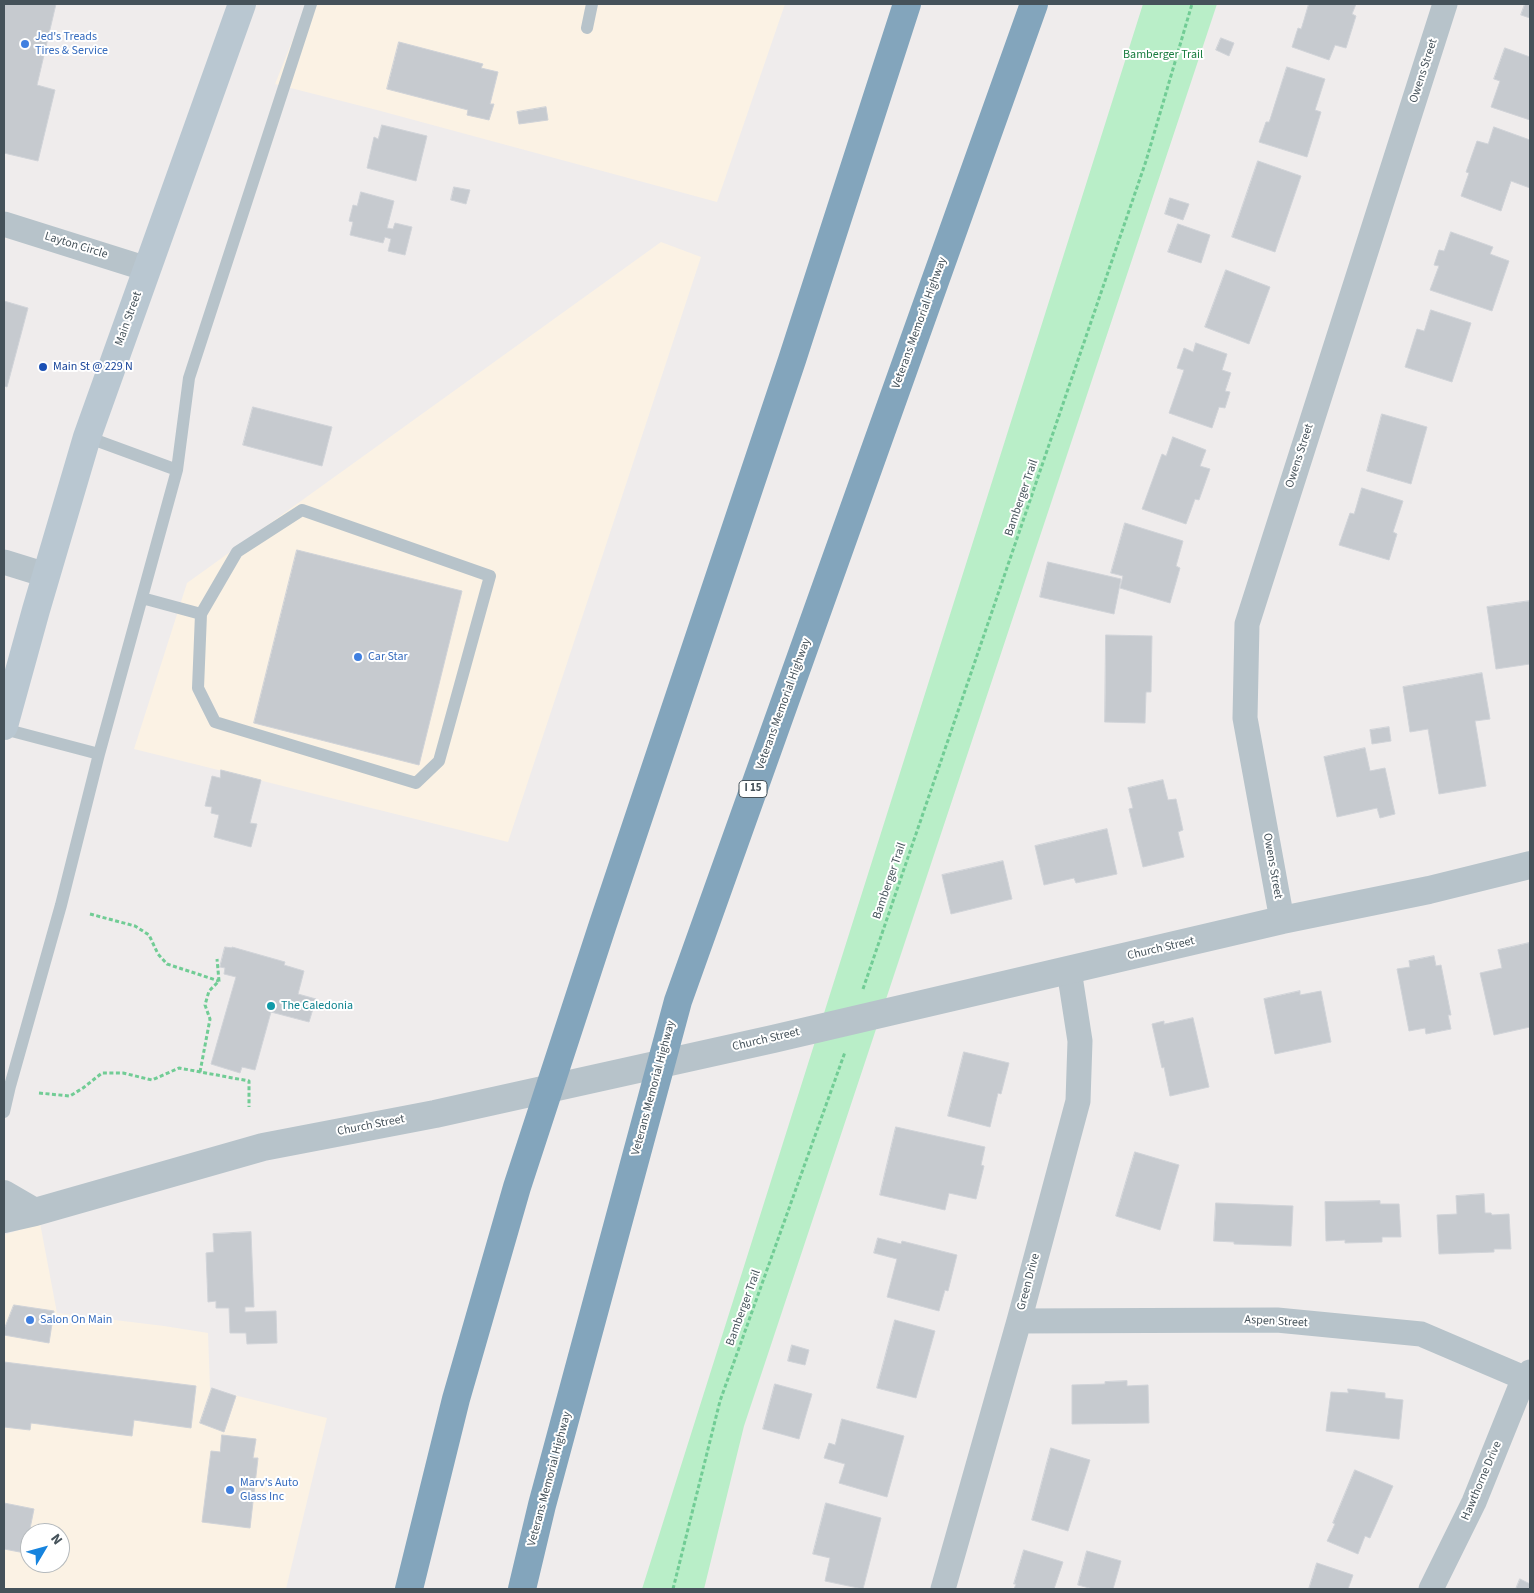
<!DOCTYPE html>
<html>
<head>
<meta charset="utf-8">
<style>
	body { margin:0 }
	#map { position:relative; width:1534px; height:1593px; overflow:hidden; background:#efecec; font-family:"Source Sans 3",sans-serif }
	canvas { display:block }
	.frame { position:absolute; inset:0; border:5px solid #45525a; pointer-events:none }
	.north { position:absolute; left:20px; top:1523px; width:50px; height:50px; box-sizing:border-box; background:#fff; border:1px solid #b5babd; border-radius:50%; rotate:53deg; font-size:14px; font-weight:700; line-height:20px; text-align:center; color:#45525a }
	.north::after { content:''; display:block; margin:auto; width:18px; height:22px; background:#1784de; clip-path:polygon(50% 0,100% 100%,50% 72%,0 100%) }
</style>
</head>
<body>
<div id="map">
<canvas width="1534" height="1593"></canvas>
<div class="frame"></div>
<div class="north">N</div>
</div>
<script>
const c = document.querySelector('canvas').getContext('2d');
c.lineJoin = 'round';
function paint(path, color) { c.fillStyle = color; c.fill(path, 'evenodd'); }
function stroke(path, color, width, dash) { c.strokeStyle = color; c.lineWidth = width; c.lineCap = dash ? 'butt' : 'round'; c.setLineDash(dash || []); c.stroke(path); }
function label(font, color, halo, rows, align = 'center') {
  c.font = font + ' "Source Sans 3",sans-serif'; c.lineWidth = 4; c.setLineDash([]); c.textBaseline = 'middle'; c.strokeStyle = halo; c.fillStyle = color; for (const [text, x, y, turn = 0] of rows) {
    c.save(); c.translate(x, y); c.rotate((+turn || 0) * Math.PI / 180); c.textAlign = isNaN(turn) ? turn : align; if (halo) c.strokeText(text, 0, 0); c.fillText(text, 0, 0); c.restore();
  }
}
paint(new Path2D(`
	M307 4H785L717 202 377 110 275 84Z
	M661 242 701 257 508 842 134 749 187 583Z
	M40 1223 57 1313 164 1326 208 1333 210 1389 327 1418 286 1589H4V1235ZM30 1533H60V1563H30Z`), '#fbf2e4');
paint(new Path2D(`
	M1143 4H1217L744 1426 704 1589H642Z`), '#b9eec8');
const building = new Path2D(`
	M4 4H56L37 85 55 90 38 161 4 153Z
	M1309 4H1356L1352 14 1356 16 1346 48 1335 45 1329 60 1292 47 1298 28 1301 29Z
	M1525 4H1530V18L1521 15Z
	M1221 38 1234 43 1229 56 1216 50Z
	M399 42 483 64 481 68 498 72 490 104H494L489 120 467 115 468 110 387 89Z
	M1505 48 1530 57V120L1491 107 1500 81 1494 79Z
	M1287 67 1325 79 1315 110 1321 112 1307 157 1259 142 1266 122H1269Z
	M546 107 548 120 519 124 517 112Z
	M382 125 427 136 416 181 367 168 374 137 378 139Z
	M1494 127 1530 140V188L1511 181 1501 211 1461 196 1469 173 1466 172 1477 141 1488 144Z
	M1258 161 1301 176 1275 252 1232 237Z
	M454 187 470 190 466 204 451 200Z
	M361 192 394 201 387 228 393 229 395 223 412 227 405 255 388 251 391 239 385 237 383 243 350 235 353 222 349 221 353 205 357 206Z
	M1170 198 1189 204 1183 220 1165 214Z
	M1178 224 1210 235 1201 263 1168 252Z
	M1451 232 1493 247 1490 254 1509 261 1492 311 1430 290 1439 266 1434 265 1439 250 1444 251Z
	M1226 270 1270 287 1249 344 1205 327Z
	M4 301 28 308 7 387 4 386Z
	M1431 310 1471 323 1452 382 1405 367 1417 329 1424 331Z
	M1196 343 1227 354 1222 370 1231 373 1225 391 1230 392 1225 408 1219 407 1212 428 1169 413 1184 370 1177 368 1184 348 1193 352Z
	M253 407 332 427 322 466 243 445Z
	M1382 414 1427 427 1411 484 1367 471Z
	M1173 437 1206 450 1200 466 1210 469 1199 500 1195 499 1186 524 1142 509 1162 454 1166 456Z
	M1362 488 1403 501 1393 532 1397 534 1389 560 1339 545 1350 513 1354 514Z
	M1125 523 1183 541 1176 566 1180 568 1170 603 1120 588 1123 576 1111 573Z
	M297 550 462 591 419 765 254 723Z
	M1048 562 1121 579 1114 614 1040 597Z
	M1530 601V664L1496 669 1487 607Z
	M1106 635 1152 636 1151 692H1146L1145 723 1105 722Z
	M1482 673 1490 719 1475 721 1486 786 1439 794 1428 729 1410 732 1403 687Z
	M1389 727 1391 741 1372 744 1370 730Z
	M1365 748 1370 771 1385 768 1395 814 1380 818 1377 808 1337 817 1324 757Z
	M221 770 261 780 250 823 257 824 251 847 214 837 219 815 211 813 212 807 205 806 212 776 220 778Z
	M1163 780 1168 800 1176 799 1183 830 1178 832 1184 857 1143 867 1129 809 1133 808 1128 788Z
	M1107 829 1117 874 1076 883 1074 878 1044 885 1035 846Z
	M1003 861 1012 899 951 914 942 875Z
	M1529 943 1530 950V1027L1494 1035 1480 973 1502 968 1498 950Z
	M225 947 232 948V947L285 962 284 965 304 971 298 994 316 999 309 1022 271 1012 255 1070 242 1067 240 1073 211 1064 236 977 224 974 225 968 220 967Z
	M1434 956 1436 966 1441 965 1451 1015H1448L1451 1029 1426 1034 1425 1028 1409 1031 1397 969 1410 967 1409 961Z
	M1300 991V995L1321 991 1331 1042 1275 1054 1264 999Z
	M1193 1018 1209 1087 1170 1096 1164 1067 1162 1068 1152 1024 1164 1021V1024Z
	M964 1052 1009 1063 1001 1094 998 1093 990 1127 948 1116Z
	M896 1127 985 1147 981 1165 984 1166 976 1199 949 1193 945 1210 880 1195Z
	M1135 1152 1179 1165 1160 1230 1116 1216Z
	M1484 1194 1485 1213H1491L1492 1215 1509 1214 1511 1249H1494V1252L1439 1254 1437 1215 1457 1214 1456 1196Z
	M1380 1201V1204H1399L1401 1237H1382V1242L1345 1243V1240L1326 1241 1325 1202Z
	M1216 1203 1293 1206 1291 1246 1234 1244V1242L1214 1241Z
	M251 1232 254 1307H245V1312L276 1311 277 1343 247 1344 246 1333H230L229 1308H216V1301L208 1302 206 1253 214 1252 213 1234Z
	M878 1238 901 1244 902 1241 957 1255 948 1291 945 1290 939 1311 887 1297 897 1259 874 1253Z
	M14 1305 54 1311 49 1343 4 1335V1330Z
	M895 1320 935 1331 916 1398 877 1388Z
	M792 1345 809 1350 805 1365 788 1361Z
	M4 1362 196 1386 191 1428 134 1420 132 1436 31 1423 30 1430 4 1427Z
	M1127 1381V1386L1148 1385 1149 1423 1072 1424V1385L1105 1384V1382Z
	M775 1384 812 1394 799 1439 763 1429Z
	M212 1388 236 1396 224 1432 200 1423Z
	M1348 1389 1385 1393V1398L1403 1400 1399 1439 1326 1431 1331 1392 1348 1393Z
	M842 1419 904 1436 887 1497 839 1483 845 1464 824 1458 829 1443 835 1445Z
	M222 1435 256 1439 253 1458H258L250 1528 202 1522 211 1451 220 1452Z
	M1051 1448 1090 1460 1068 1531 1032 1520Z
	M1355 1470 1393 1486 1370 1538 1365 1536 1358 1554 1327 1541 1335 1524 1333 1523Z
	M4 1503 34 1509 25 1553 4 1549Z
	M826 1503 881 1518 863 1589 825 1581 830 1558 813 1554Z
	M1024 1550 1063 1562 1054 1589H1014L1016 1584H1014Z
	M1087 1551 1121 1561 1113 1589H1093L1078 1585Z
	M1317 1563 1353 1575 1348 1589H1309Z
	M1520 1579 1530 1584V1589H1516Z`);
paint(building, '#c6cacf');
stroke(building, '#d0d3d8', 1);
stroke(new Path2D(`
	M90 914 135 926 149 935 158 954 167 964 219 981
	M863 989 1146 161 1192 4
	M200 1072 210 1019 205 1005 209 991 219 981 217 959
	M39 1093 70 1096 83 1088 102 1073H123L152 1080 179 1068 249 1081V1107
	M673 1589 720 1401 845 1052`), '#71cc95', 3, [4, 2.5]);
stroke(new Path2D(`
	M587 28 592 4
	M87 437 177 470
	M302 510 490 576 439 761 416 783 215 722 198 688 201 614 237 552Z
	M142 598 201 614
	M4 729 99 754
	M4 1112 10 1086 61 905 99 754 177 470 189 378 311 4`), '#b7c3ca', 12);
stroke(new Path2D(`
	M4 224 147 269
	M4 562 46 575
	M1282 920 1245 718 1247 624 1445 4
	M1019 1321 1277 1320 1421 1334 1524 1378
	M943 1589 1019 1321 1078 1101 1080 1041 1069 970
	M1431 1589 1474 1502 1524 1378 1530 1372`), '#b7c3ca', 25);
stroke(new Path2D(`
	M4 1194 35 1212
	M4 1219 35 1212 263 1147 435 1114 773 1039 1282 920 1429 890 1530 865`), '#b7c3ca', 28);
stroke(new Path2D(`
	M4 726 36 610 87 437 242 4`), '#b9c7d1', 28);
stroke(new Path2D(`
	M409 1589 456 1399 517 1187 603 924 792 360 907 4
	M522 1589 542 1505 678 1001 1034 4`), '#83a5bc', 28);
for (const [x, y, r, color] of [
	[25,44,5,"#3f7fe0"],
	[43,367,5,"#1a4fb4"],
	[358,657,5,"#3f7fe0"],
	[271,1006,5,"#0f9aa8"],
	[30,1320,5,"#3f7fe0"],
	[230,1490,5,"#3f7fe0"]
]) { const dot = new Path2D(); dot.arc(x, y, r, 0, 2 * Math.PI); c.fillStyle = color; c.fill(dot); stroke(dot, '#fff', 2); }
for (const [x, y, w] of [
	[753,789,28]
]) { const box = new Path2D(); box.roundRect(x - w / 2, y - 8.5, w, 17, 4); c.fillStyle = '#fff'; c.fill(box); stroke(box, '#45525a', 1); }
label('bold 11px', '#45525a', null, [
	["I 15",753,789]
]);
label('12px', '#366cbe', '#fff', [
	["Jed's Treads",35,37],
	["Tires & Service",35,51],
	["Car Star",368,657],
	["Salon On Main",40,1320],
	["Marv's Auto",240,1483],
	["Glass Inc",240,1497]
], 'left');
label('12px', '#167b3d', '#fff', [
	["Bamberger Trail",1163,55]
]);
label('12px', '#45525a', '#fff', [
	["Owens Street",1424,71,-72],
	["Layton Circle",76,246,17],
	["Main Street",129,319,-70],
	["Veterans Memorial Highway",920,323,-70],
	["Owens Street",1300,456,-72],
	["Bamberger Trail",1022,498,-71],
	["Veterans Memorial Highway",784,704,-70],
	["Owens Street",1272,866,80],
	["Bamberger Trail",890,881,-71],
	["Church Street",1161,949,-13],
	["Church Street",766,1040,-13],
	["Veterans Memorial Highway",654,1088,-75],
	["Church Street",371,1126,-11],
	["Green Drive",1029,1282,-75],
	["Bamberger Trail",744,1308,-70],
	["Aspen Street",1276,1322,3],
	["Veterans Memorial Highway",550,1479,-75],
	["Hawthorne Drive",1482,1481,-67]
]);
label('12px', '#164399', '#fff', [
	["Main St @ 229 N",53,367]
], 'left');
label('12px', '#0d838f', '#fff', [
	["The Caledonia",281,1006]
], 'left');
</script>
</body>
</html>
